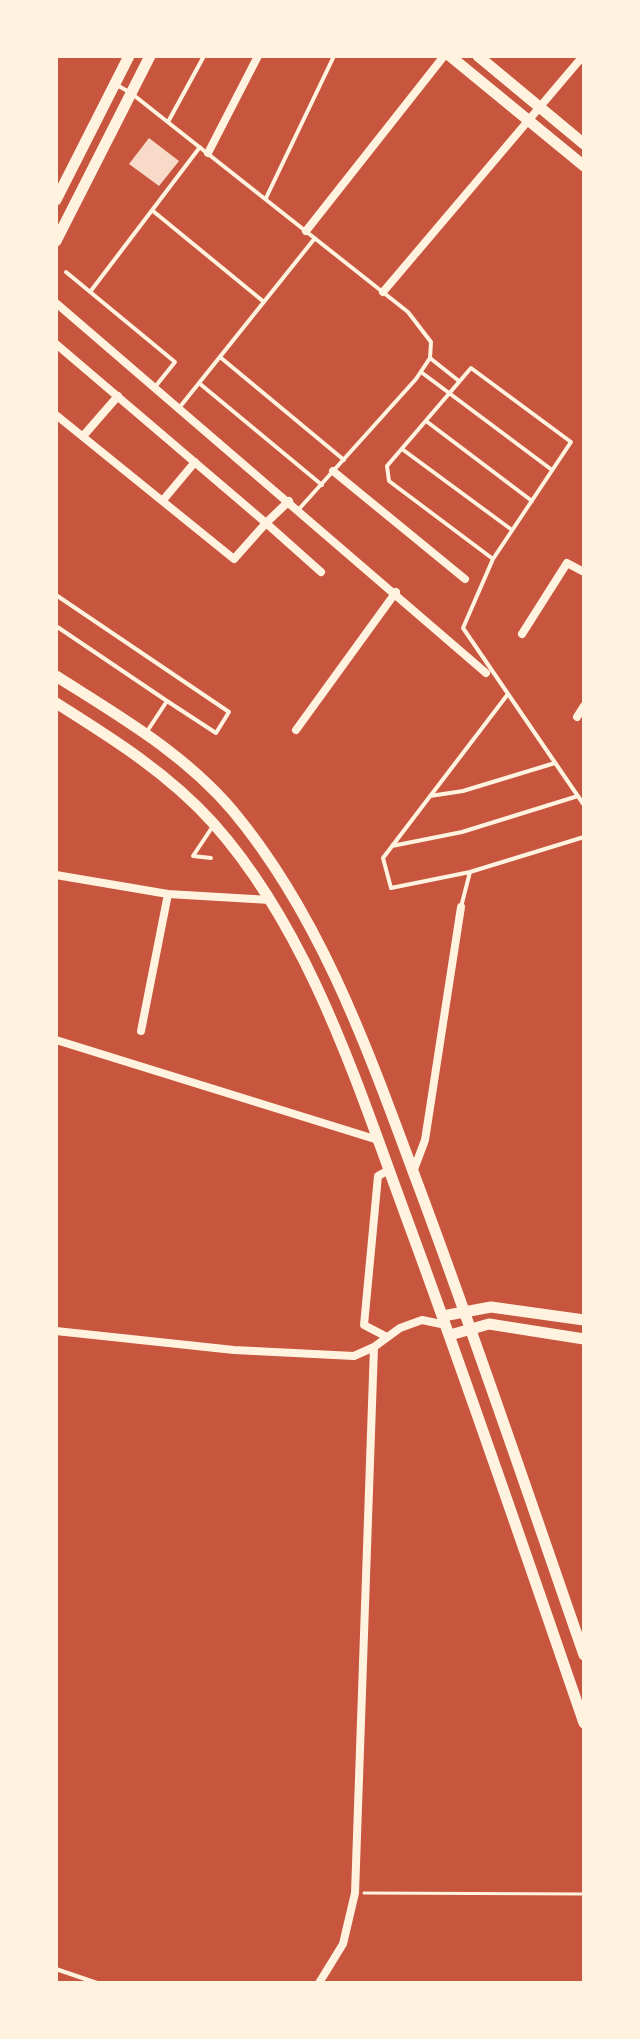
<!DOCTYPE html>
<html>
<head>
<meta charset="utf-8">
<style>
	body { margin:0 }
	#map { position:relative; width:640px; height:2039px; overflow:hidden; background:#c8553d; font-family:Poppins,sans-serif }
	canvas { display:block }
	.frame { position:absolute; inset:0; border:58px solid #fff3e0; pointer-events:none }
</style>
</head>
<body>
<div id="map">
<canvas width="640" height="2039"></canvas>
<div class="frame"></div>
</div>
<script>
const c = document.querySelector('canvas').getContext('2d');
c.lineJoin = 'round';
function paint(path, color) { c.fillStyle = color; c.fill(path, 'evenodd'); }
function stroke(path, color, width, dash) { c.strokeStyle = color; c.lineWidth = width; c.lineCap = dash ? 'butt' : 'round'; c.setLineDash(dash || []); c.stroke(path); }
paint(new Path2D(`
	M149 138 179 161 159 186 129 164Z`), '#f7dbc8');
stroke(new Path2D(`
	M364 1893 584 1894`), '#fff3e0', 3);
stroke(new Path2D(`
	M115 84 131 93 408 312 431 342 430 358 416 379 299 509
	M168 122 204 56
	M266 198 334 56
	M153 211 264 302
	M66 272 175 362 155 387
	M90 292 200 147
	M220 357 344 460
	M430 358 459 381
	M421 372 552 470
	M199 383 322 485
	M179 408 315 238
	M426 421 532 501
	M402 449 512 530
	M493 559 389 481 387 466 471 368 571 442 493 559 463 628 584 805
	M56 595 229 712 216 733 167 701 146 733
	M56 626 167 701
	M508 694 383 858 391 888 470 872 584 837
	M430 796 463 791 555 763
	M392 846 462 832 578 796
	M211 858 193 856 213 826
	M461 907 470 872
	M56 1969 97 1983`), '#fff3e0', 4);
stroke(new Path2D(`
	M208 153 258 56
	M306 231 444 56
	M383 292 583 56
	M56 303 486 673
	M56 344 266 523 289 501
	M56 415 234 559 266 523 321 572
	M84 435 118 396
	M333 471 465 579
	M164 499 195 462
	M522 634 567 563 584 572
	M577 717 584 706
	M296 730 396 592
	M56 875 168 894 270 900
	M141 1031 168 894
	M56 1040 378 1140
	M413 1172 425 1140 461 907
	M56 1331 234 1350 354 1356 374 1347 400 1328 422 1320 446 1325
	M387 1337 364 1325 378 1176 389 1170
	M319 1983 343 1944 355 1893 374 1347`), '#fff3e0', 8);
stroke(new Path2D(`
	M450 56 584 166
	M478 56 584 144
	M56 200 129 56
	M56 241 150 56
	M56 676C119 716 184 753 233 811 322 918 369 1053 417 1182 476 1339 529 1497 584 1655
	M56 703C113 739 168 773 213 823 309 931 355 1078 404 1211 467 1381 525 1552 584 1723
	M443 1316 491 1307 584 1320
	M450 1335 489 1324 584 1339`), '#fff3e0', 11);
</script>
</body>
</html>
